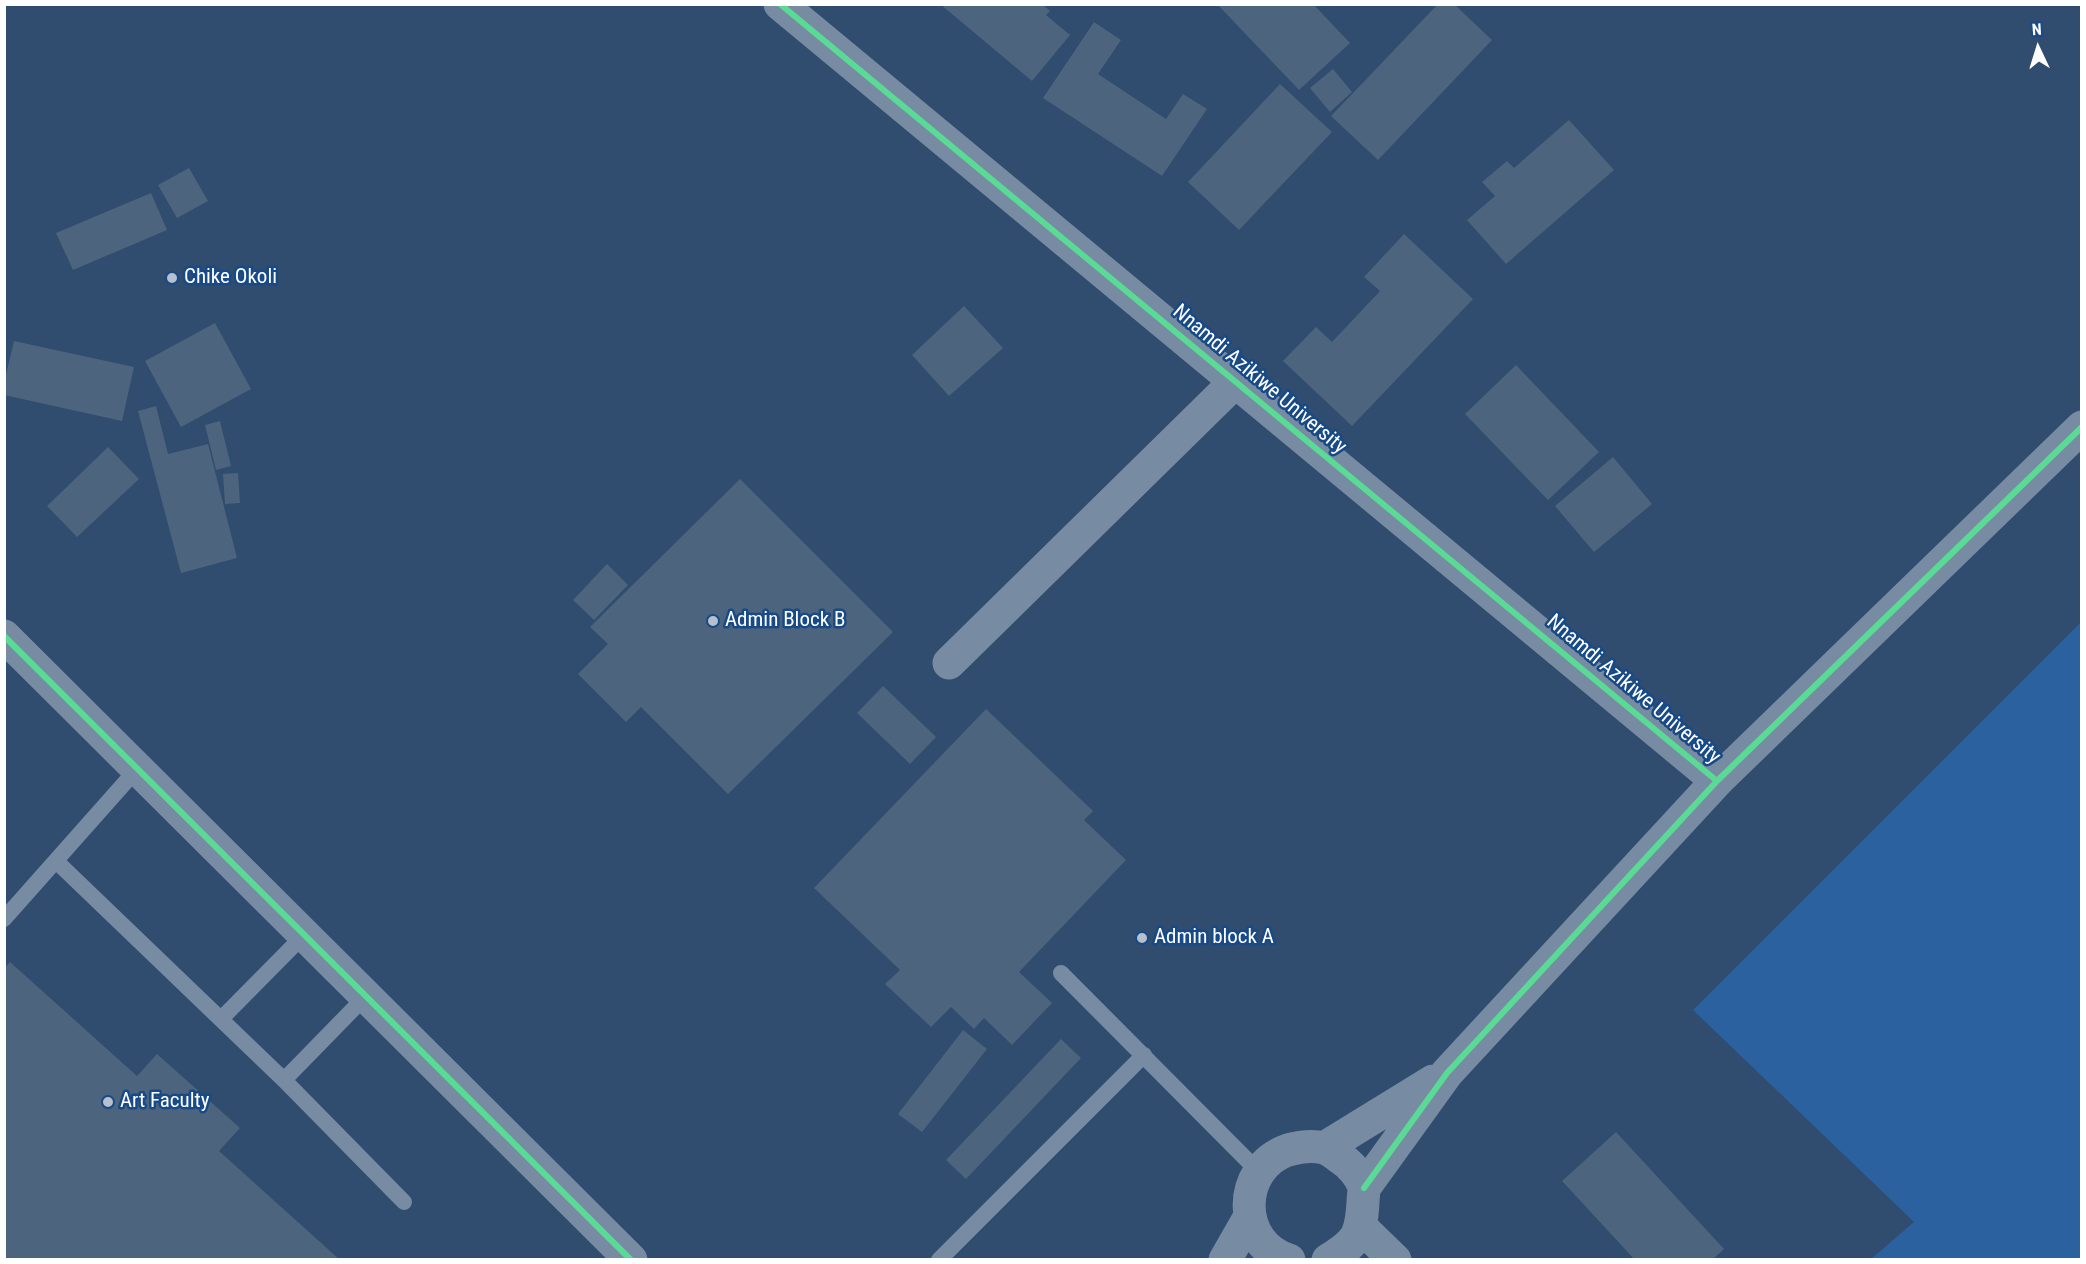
<!DOCTYPE html>
<html>
<head>
<meta charset="utf-8">
<style>
	body { margin:0 }
	#map { position:relative; width:2086px; height:1264px; overflow:hidden; background:#304c6e; font-family:"Roboto Condensed",sans-serif }
	canvas { display:block }
	.frame { position:absolute; inset:0; border:6px solid #fff; pointer-events:none }
	.north { position:absolute; left:2008px; top:18px; width:60px; height:60px; -webkit-text-stroke:4px #174a87; paint-order:stroke; rotate:356deg; font-size:16px; font-weight:700; line-height:24px; text-align:center; color:#fff }
	.north::after { content:''; display:block; margin:auto; width:21px; height:27px; background:#fff; clip-path:polygon(50% 0,100% 100%,50% 72%,0 100%) }
</style>
</head>
<body>
<div id="map">
<canvas width="2086" height="1264"></canvas>
<div class="frame"></div>
<div class="north">N</div>
</div>
<script>
const c = document.querySelector('canvas').getContext('2d');
c.lineJoin = 'round';
function paint(path, color) { c.fillStyle = color; c.fill(path, 'evenodd'); }
function stroke(path, color, width, dash) { c.strokeStyle = color; c.lineWidth = width; c.lineCap = dash ? 'butt' : 'round'; c.setLineDash(dash || []); c.stroke(path); }
function label(font, color, halo, rows, align = 'center') {
  c.font = font + ' "Roboto Condensed",sans-serif'; c.lineWidth = 5; c.setLineDash([]); c.textBaseline = 'middle'; c.strokeStyle = halo; c.fillStyle = color; for (const [text, x, y, turn = 0] of rows) {
    c.save(); c.translate(x, y); c.rotate((+turn || 0) * Math.PI / 180); c.textAlign = isNaN(turn) ? turn : align; if (halo) c.strokeText(text, 0, 0); c.fillText(text, 0, 0); c.restore();
  }
}
paint(new Path2D(`
	M2081 622V1259H1871L1914 1222 1693 1010Z`), '#2b619e');
paint(new Path2D(`
	M940 4H1042L1050 11 1046 15 1070 35 1032 81Z
	M1217 4H1313L1350 43 1299 90Z
	M1438 4H1454L1492 40 1378 160 1331 116Z
	M1094 22 1121 40 1098 74 1166 119 1183 94 1207 109 1162 176 1043 98Z
	M1333 69 1352 92 1330 112 1310 88Z
	M1280 84 1332 132 1239 230 1188 182Z
	M1569 120 1614 170 1506 264 1467 220 1495 196 1482 182 1507 161 1514 168Z
	M189 168 208 201 177 218 158 185Z
	M151 193 167 230 73 270 56 233Z
	M1404 234 1473 299 1352 426 1283 361 1316 327 1332 342 1380 291 1364 277Z
	M964 306 1003 348 949 396 912 355Z
	M215 323 251 389 181 427 145 361Z
	M14 341 134 367 122 421 4 395V383Z
	M1516 365 1599 452 1548 500 1465 414Z
	M156 406 168 454 208 444 237 558 181 573 138 411Z
	M220 421 231 466 216 470 205 425Z
	M108 447 139 479 77 537 47 506Z
	M1613 457 1652 504 1594 552 1555 506Z
	M238 473 240 503 225 504 223 474Z
	M740 479 893 632 728 794 641 707 626 722 578 674 608 644 590 627Z
	M607 564 628 585 594 620 573 600Z
	M883 686 936 737 910 764 857 713Z
	M986 709 1093 811 1084 820 1126 860 1019 972 1052 1003 1012 1045 984 1018 974 1029 951 1007 931 1027 885 984 900 970 814 888Z
	M10 962 137 1076 157 1054 240 1128 219 1151 340 1260H4V968Z
	M963 1030 987 1049 922 1132 898 1114Z
	M1061 1039 1081 1058 966 1179 946 1160Z
	M1616 1132 1724 1249 1712 1260H1635L1562 1181Z`), '#4d647e');
stroke(new Path2D(`
	M56 861 284 1080 404 1202
	M4 919 138 768
	M1061 973 1258 1171
	M221 1019 305 934
	M284 1080 366 996
	M939 1260 1144 1055`), '#778ca3', 16);
stroke(new Path2D(`
	M780 4 1717 781
	M4 636 631 1260
	M949 663 1235 382
	M1324 1148 1433 1081
	M1364 1188 1447 1073 1717 781 2082 427
	M1362 1228 1395 1260
	M1225 1260 1249 1218
	M1289 1260C1236 1244 1236 1168 1288 1150 1299 1147 1312 1145 1324 1148 1329 1150 1335 1154 1339 1157 1349 1163 1362 1177 1364 1189 1364 1193 1363 1198 1363 1202 1361 1236 1357 1242 1328 1260`), '#778ca3', 33);
stroke(new Path2D(`
	M780 4 1717 781
	M4 636 631 1260
	M1364 1188 1447 1073 1717 781 2082 427`), '#5adb95', 6);
for (const [x, y, r, color] of [
	[172,278,6,"#b7c0cc"],
	[713,621,6,"#b7c0cc"],
	[1142,938,6,"#b7c0cc"],
	[108,1102,6,"#b7c0cc"]
]) { const dot = new Path2D(); dot.arc(x, y, r, 0, 2 * Math.PI); c.fillStyle = color; c.fill(dot); stroke(dot, '#174a87', 2); }
label('21px', '#fff', '#174a87', [
	["Chike Okoli",184,278],
	["Admin Block B",725,621],
	["Admin block A",1154,938],
	["Art Faculty",120,1102]
], 'left');
label('21px', '#fff', '#174a87', [
	["Nnamdi Azikiwe University",1259,380,40],
	["Nnamdi Azikiwe University",1633,690,40]
]);
</script>
</body>
</html>
